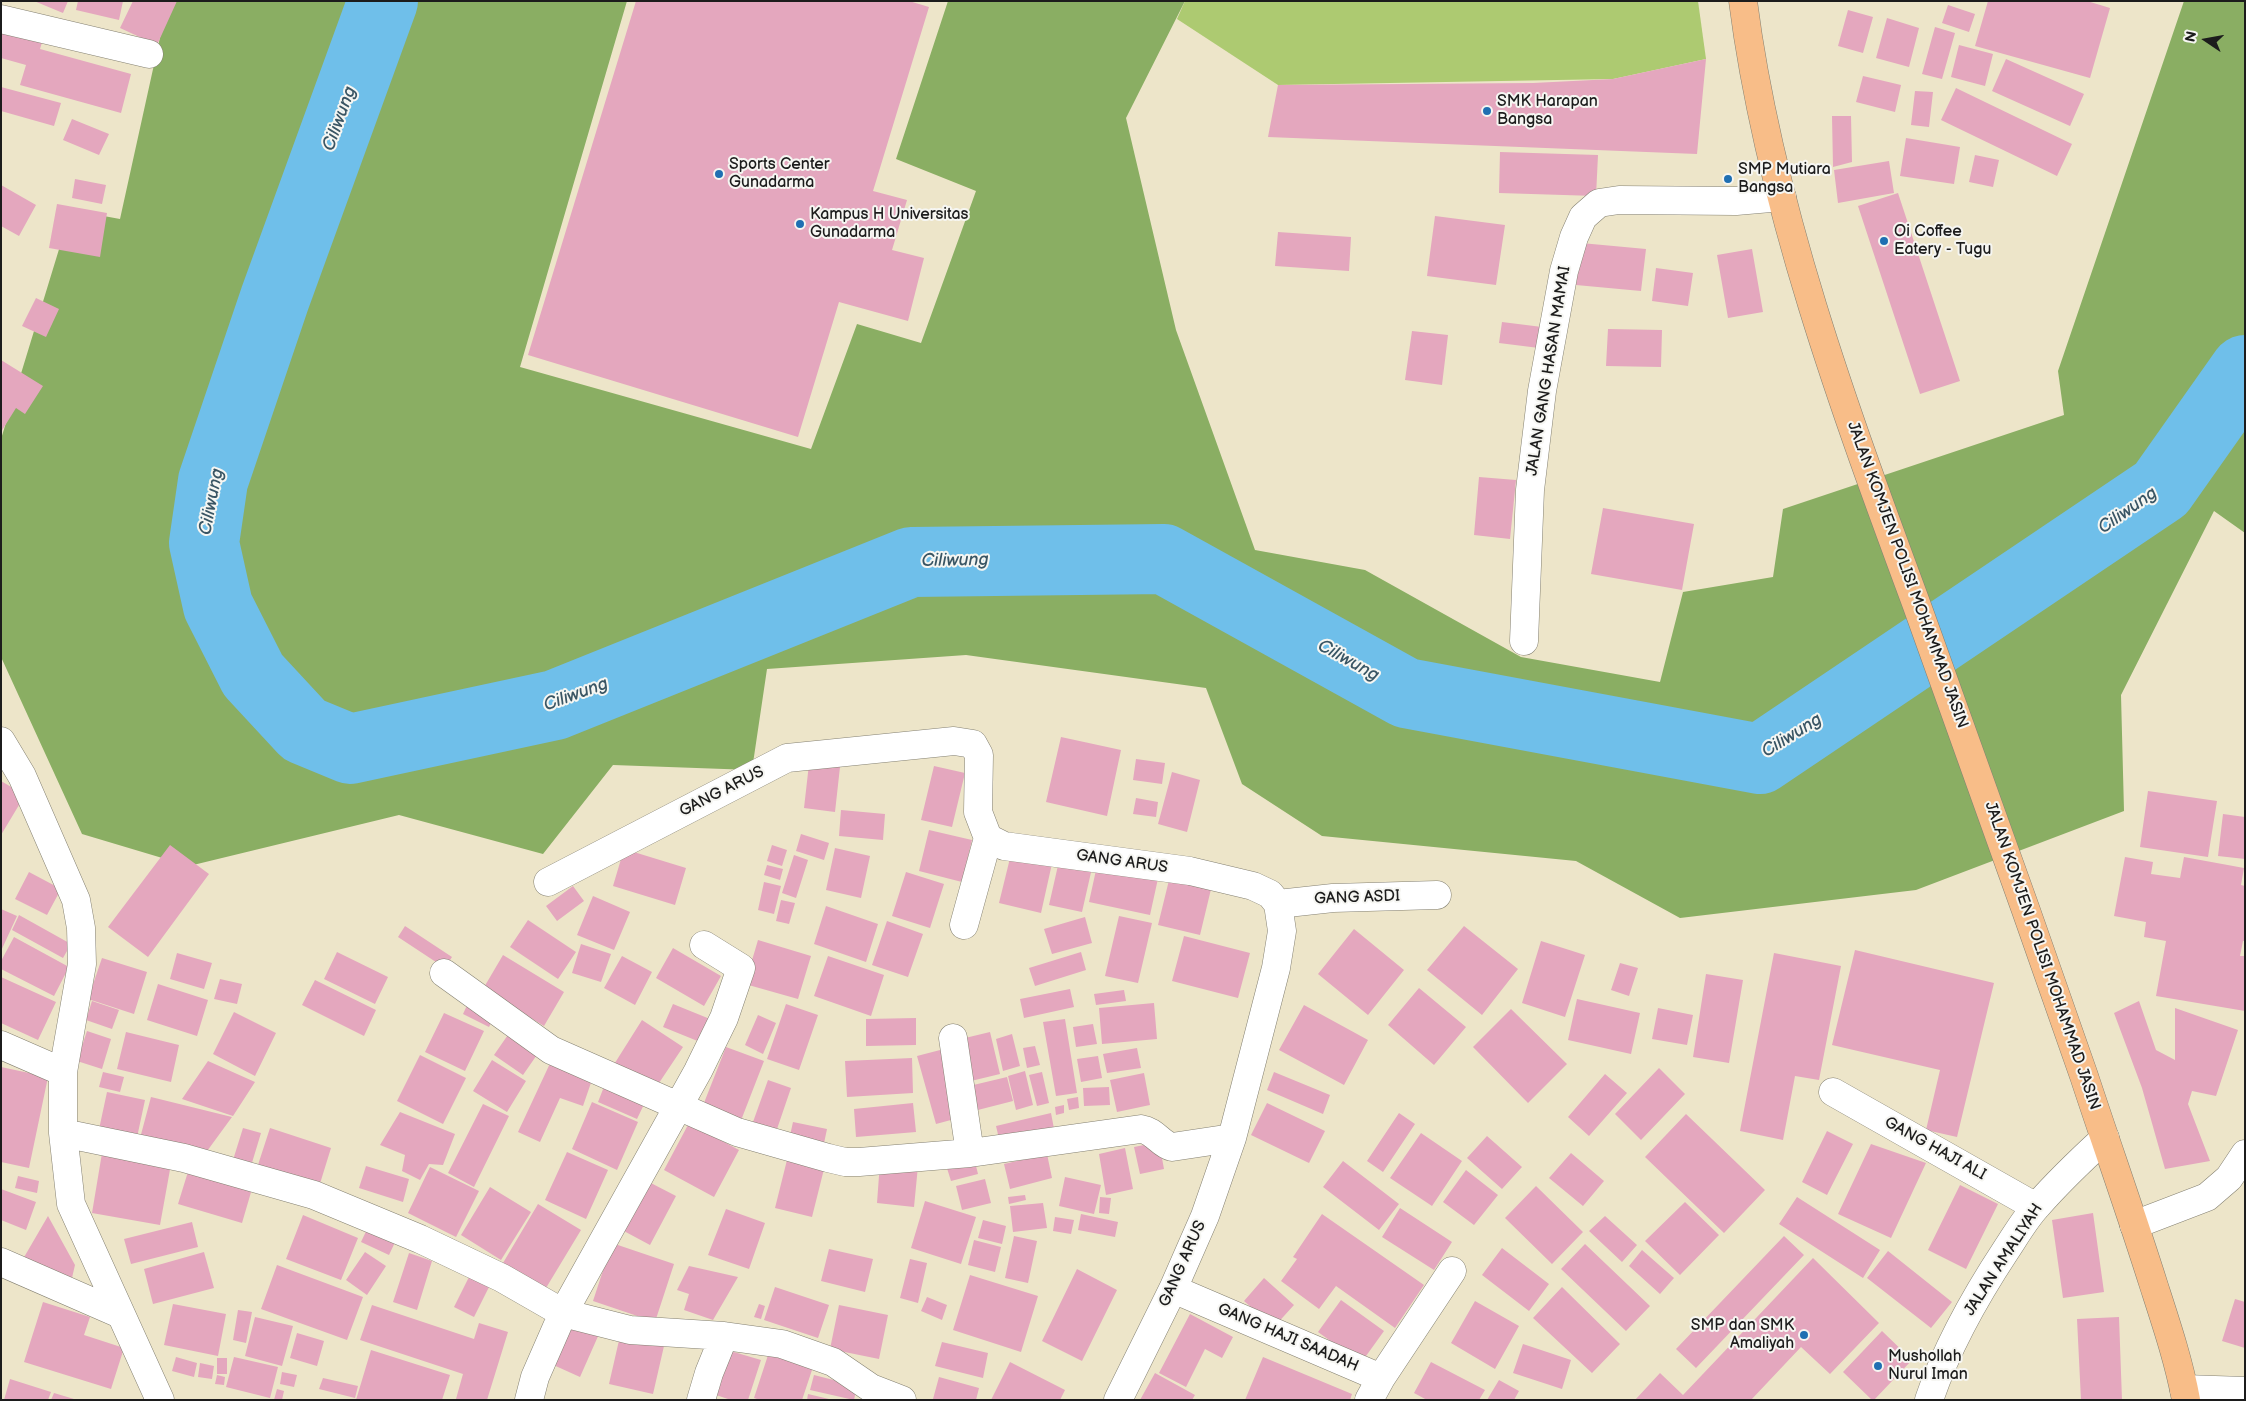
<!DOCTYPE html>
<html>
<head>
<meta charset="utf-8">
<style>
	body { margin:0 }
	#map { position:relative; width:2246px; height:1401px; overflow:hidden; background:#ede5c9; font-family:"Balsamiq Sans",sans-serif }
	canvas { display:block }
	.frame { position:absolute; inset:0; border:2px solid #1c1c1c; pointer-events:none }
	.north { position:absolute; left:2181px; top:15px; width:50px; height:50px; -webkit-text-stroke:4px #f6f6f2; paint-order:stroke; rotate:282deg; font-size:14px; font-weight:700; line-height:20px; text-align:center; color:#1c1c1c }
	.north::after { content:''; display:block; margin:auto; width:18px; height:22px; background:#1c1c1c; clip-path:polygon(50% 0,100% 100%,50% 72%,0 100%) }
</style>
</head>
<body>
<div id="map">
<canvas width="2246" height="1401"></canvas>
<div class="frame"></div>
<div class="north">N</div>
</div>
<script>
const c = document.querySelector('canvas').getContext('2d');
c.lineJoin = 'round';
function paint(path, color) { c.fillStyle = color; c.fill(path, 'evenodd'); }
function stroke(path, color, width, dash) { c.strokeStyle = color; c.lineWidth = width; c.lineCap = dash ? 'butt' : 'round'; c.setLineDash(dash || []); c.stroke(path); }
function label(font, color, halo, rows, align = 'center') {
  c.font = font + ' "Balsamiq Sans",sans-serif'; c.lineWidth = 4; c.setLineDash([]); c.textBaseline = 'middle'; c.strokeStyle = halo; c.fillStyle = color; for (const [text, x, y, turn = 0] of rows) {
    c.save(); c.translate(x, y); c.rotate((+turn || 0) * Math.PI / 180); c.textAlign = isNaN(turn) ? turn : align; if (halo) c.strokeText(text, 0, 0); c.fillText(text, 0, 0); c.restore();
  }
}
paint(new Path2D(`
	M1185 1H1698L1706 59 1613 79 1278 85 1177 19Z`), '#adca71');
paint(new Path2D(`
	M168 1H627L520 367 811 449 857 324 921 343 976 191 896 159 948 1H1185L1126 118 1176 330 1255 550 1365 570 1521 657 1660 682 1683 592 1773 577 1783 509 2064 415 2058 371 2184 1H2245V533L2214 511 2121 695 2124 811 1916 890 1680 918 1576 861 1322 836 1242 784 1206 688 966 655 767 669 752 770 613 765 543 854 399 815 189 866 82 834 1 657V439L71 210 120 219Z`), '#8aae63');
stroke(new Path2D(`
	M383 1 275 298 213 481 204 543 218 606 253 675 304 730 350 749 555 705 911 562 1164 559 1406 693 1760 759 2161 489 2245 370`), '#6fbfea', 70);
paint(new Path2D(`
	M34 1H68L63 13Z
	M78 1H123L119 20 76 10Z
	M133 1H177L157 45 120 28Z
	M636 1H909L929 7 873 191 907 200 892 250 924 258 908 321 839 302 798 437 528 355Z
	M1988 1H2087L2110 8 2090 78 1975 46Z
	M1948 5 1975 14 1969 32 1942 23Z
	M1848 10 1873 17 1863 53 1838 46Z
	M1887 18 1919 28 1909 67 1876 58Z
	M1 27 43 39 40 49 131 74 121 113 20 85 26 65 1 58Z
	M1935 27 1955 33 1942 79 1922 74Z
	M1959 45 1993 54 1985 86 1951 77Z
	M1706 59 1697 154 1268 137 1278 85 1533 83 1613 79Z
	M2006 59 2084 94 2070 126 1992 91Z
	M1863 76 1901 85 1895 112 1856 102Z
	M1 87 61 103 54 126 1 111Z
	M1956 88 2072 144 2057 176 1941 120Z
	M1915 91 1933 92 1929 127 1911 125Z
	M1832 116H1851L1852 162 1833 167Z
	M72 119 109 134 99 155 63 140Z
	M1906 138 1960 147 1954 184 1900 176Z
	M1500 152 1598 155 1596 196 1499 193Z
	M1975 155 1999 160 1993 187 1969 182Z
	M1889 161 1894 193 1838 203 1834 170Z
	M75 179 106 185 102 204 72 198Z
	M1 185 36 205 19 236 1 226Z
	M1898 193 1960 381 1920 394 1858 206Z
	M57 204 107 213 100 257 49 248Z
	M1435 216 1505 225 1496 285 1427 276Z
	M1278 232 1351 237 1349 271 1275 266Z
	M1581 243 1646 249 1641 291 1576 285Z
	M1752 249 1763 312 1728 318 1717 255Z
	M1656 268 1693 273 1688 306 1652 301Z
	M36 298 59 309 46 337 22 326Z
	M1502 322 1550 328 1547 349 1499 343Z
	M1608 329 1662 330 1661 367 1606 366Z
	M1412 331 1448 335 1442 385 1405 380Z
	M1 360 43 386 25 414 16 408 1 432Z
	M1479 477 1516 480 1510 539 1474 535Z
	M1603 508 1694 524 1682 590 1591 574Z
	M1061 737 1121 750 1107 816 1046 802Z
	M1136 759 1165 763 1162 784 1133 780Z
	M809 764 840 767 835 812 804 808Z
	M934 766 965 773 952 827 921 820Z
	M1172 772 1200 780 1187 832 1158 824Z
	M1 781 25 795 1 835Z
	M2148 791 2217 801 2208 857 2140 847Z
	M1136 798 1158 802 1156 817 1133 814Z
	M841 810 885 814 883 840 839 836Z
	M2223 814 2245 817V859L2218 856Z
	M929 830 972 840 962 882 919 871Z
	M801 834 829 843 824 860 796 851Z
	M170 845 209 874 148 957 108 927Z
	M772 845 787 850 782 866 767 861Z
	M835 848 870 856 861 898 826 890Z
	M624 849 686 868 675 905 613 886Z
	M1012 850 1053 859 1041 913 999 903Z
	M794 855 808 860 796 898 782 893Z
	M2125 857 2153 862 2151 874 2180 878 2184 857 2244 868 2241 885 2245 886V941H2243L2240 956H2245V1011L2156 996 2166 941 2144 937 2146 922 2114 916Z
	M1059 861 1092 868 1082 912 1049 905Z
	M1098 861 1159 874 1150 915 1089 902Z
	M767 865 783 869 780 880 764 875Z
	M29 872 61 889 47 915 15 899Z
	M906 872 944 884 930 928 892 916Z
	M1170 876 1212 885 1200 935 1158 925Z
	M764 882 781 886 774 914 758 910Z
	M573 886 584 901 557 921 546 906Z
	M593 896 630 912 614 950 577 935Z
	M781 900 795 903 789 924 776 921Z
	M826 906 878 924 866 962 814 944Z
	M1 909 17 916 1 951Z
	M19 915 71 944 63 958 12 930Z
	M1119 916 1152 923 1138 983 1105 976Z
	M1085 917 1092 943 1052 954 1044 929Z
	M528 920 576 952 558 979 510 947Z
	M887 921 923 934 908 977 872 965Z
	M405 926 452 957 445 968 398 937Z
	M1464 926 1518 969 1482 1015 1427 970Z
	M1354 929 1404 970 1368 1015 1318 974Z
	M1184 936 1250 953 1238 998 1172 981Z
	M14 937 69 967 54 996 1 969V961Z
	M758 940 811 956 798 999 745 984Z
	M1541 941 1585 955 1565 1017 1522 1003Z
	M581 944 611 954 601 982 572 973Z
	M673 948 721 976 704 1006 656 978Z
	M1855 950 1994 983 1957 1137 1926 1130 1940 1070 1832 1045Z
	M337 952 388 977 375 1004 324 979Z
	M1081 952 1086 970 1035 986 1029 968Z
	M177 953 212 963 204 989 170 979Z
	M1774 953 1841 966 1819 1080 1795 1076 1783 1140 1740 1131Z
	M503 955 564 992 544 1026 483 989Z
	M622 956 652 972 635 1005 604 988Z
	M828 956 884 975 871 1016 814 996Z
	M102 958 147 972 134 1014 88 999Z
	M1620 963 1638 968 1629 996 1611 990Z
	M1706 974 1743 980 1729 1063 1693 1057Z
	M1 977 56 1002 38 1040 1 1023Z
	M220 979 242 984 237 1004 214 999Z
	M315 980 376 1010 364 1036 302 1005Z
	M158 984 208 1000 197 1036 147 1020Z
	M1419 988 1466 1027 1434 1065 1388 1025Z
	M1070 989 1074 1007 1024 1018 1020 999Z
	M1124 990 1126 1001 1096 1005 1094 994Z
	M1577 999 1640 1013 1631 1054 1568 1040Z
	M92 1001 119 1010 112 1029 86 1020Z
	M469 1001 495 1015 489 1027 463 1014Z
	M2139 1001 2156 1050 2175 1060V1008L2238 1030 2216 1096 2192 1091 2188 1104 2210 1161 2165 1169 2142 1088 2114 1013Z
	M1154 1003 1157 1039 1102 1044 1099 1008Z
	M673 1004 710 1019 700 1042 663 1027Z
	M786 1004 818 1015 799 1070 767 1059Z
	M1304 1005 1368 1040 1344 1085 1279 1050Z
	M1658 1008 1693 1015 1687 1045 1652 1039Z
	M1511 1009 1567 1064 1528 1103 1473 1047Z
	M234 1012 276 1033 255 1076 213 1054Z
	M444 1013 484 1031 465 1071 425 1052Z
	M758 1015 776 1023 763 1054 745 1045Z
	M916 1018V1045L866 1046V1019Z
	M1065 1019 1077 1093 1056 1096 1043 1022Z
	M642 1020 683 1047 653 1092 613 1066Z
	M1093 1024 1097 1044 1076 1047 1073 1027Z
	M512 1029 541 1049 523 1075 494 1055Z
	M87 1031 111 1039 102 1069 77 1061Z
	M126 1032 179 1045 171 1082 117 1069Z
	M990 1032 1000 1074 971 1081 961 1039Z
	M1012 1034 1020 1066 1003 1071 996 1039Z
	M1035 1046 1040 1065 1027 1068 1023 1048Z
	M726 1047 764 1061 740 1123 702 1108Z
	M1137 1048 1141 1068 1107 1073 1103 1054Z
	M944 1049 962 1117 936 1124 917 1056Z
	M420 1055 466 1078 443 1124 397 1101Z
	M1098 1056 1102 1078 1081 1082 1077 1059Z
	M553 1057 594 1074 583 1106 560 1098 540 1142 518 1132Z
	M912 1058 913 1093 847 1097 845 1061Z
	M492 1060 526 1081 507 1112 473 1091Z
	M208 1061 255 1082 233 1116 182 1099Z
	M1 1067 48 1077 29 1168 1 1162Z
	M1659 1068 1685 1094 1641 1140 1615 1114Z
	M1025 1071 1033 1105 1016 1110 1008 1076Z
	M103 1072 124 1077 120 1092 99 1087Z
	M1042 1072 1049 1103 1037 1106 1029 1075Z
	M1274 1072 1330 1095 1323 1114 1267 1090Z
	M1144 1073 1150 1105 1117 1112 1110 1080Z
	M1605 1074 1627 1093 1589 1136 1568 1117Z
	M1007 1077 1013 1101 970 1112 965 1087Z
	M607 1079 648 1096 637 1119 598 1102Z
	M768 1080 791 1088 777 1129 753 1122Z
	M1109 1087 1110 1105 1084 1106 1083 1088Z
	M107 1092 145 1100 136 1142 98 1134Z
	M151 1097 232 1117 202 1158 139 1142Z
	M1078 1097 1079 1108 1069 1110 1067 1099Z
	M592 1102 638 1122 617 1170 572 1149Z
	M913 1103 916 1132 856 1137 854 1109Z
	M1267 1103 1325 1131 1309 1163 1251 1135Z
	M483 1104 509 1116 474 1187 448 1173Z
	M1064 1105V1113L1056 1115 1055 1107Z
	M400 1112 455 1134 443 1165 429 1164 420 1180 402 1171 405 1155 380 1145Z
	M1051 1113 1055 1134 1001 1147 996 1126Z
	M1399 1113 1415 1124 1383 1172 1367 1161Z
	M1686 1114 1765 1190 1724 1233 1645 1157Z
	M793 1122 827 1129 823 1148 789 1140Z
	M689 1123 739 1150 714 1197 664 1170Z
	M243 1128 261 1133 251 1166 233 1160Z
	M270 1128 331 1148 318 1190 256 1171Z
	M1827 1131 1853 1144 1827 1195 1802 1182Z
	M1421 1133 1462 1161 1432 1206 1390 1178Z
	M1487 1136 1522 1167 1502 1189 1467 1158Z
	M1159 1142 1164 1169 1140 1174 1134 1147Z
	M1871 1144 1926 1163 1891 1238 1838 1214Z
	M1125 1148 1133 1189 1106 1195 1099 1154Z
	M567 1152 608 1170 586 1219 545 1200Z
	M102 1153 171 1164 160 1225 92 1213Z
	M1571 1153 1604 1181 1583 1206 1549 1178Z
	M1047 1154 1052 1178 1010 1189 1004 1164Z
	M974 1158 978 1174 951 1181 946 1165Z
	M787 1160 824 1169 812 1217 775 1208Z
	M1343 1161 1399 1204 1379 1230 1323 1187Z
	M191 1162 254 1182 242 1223 178 1204Z
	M880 1162 918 1166 914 1207 877 1203Z
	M366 1166 409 1179 403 1202 359 1188Z
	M430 1167 479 1191 456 1237 408 1213Z
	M1466 1170 1498 1195 1474 1225 1443 1202Z
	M18 1176 39 1181 37 1193 15 1188Z
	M1065 1177 1101 1185 1094 1214 1059 1206Z
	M985 1179 991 1203 962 1210 956 1186Z
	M647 1181 676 1196 650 1245 622 1230Z
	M1960 1185 1998 1204 1966 1269 1928 1250Z
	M1536 1186 1583 1232 1552 1264 1505 1218Z
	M490 1187 531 1212 501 1260 461 1235Z
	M1 1189 36 1202 26 1230 1 1220Z
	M1025 1195 1026 1200 1009 1204 1008 1197Z
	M1100 1197 1111 1198 1109 1214 1099 1213Z
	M1797 1197 1880 1250 1863 1278 1779 1224Z
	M925 1201 976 1217 961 1264 911 1248Z
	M1685 1202 1719 1235 1680 1275 1645 1241Z
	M1043 1203 1047 1228 1013 1232 1010 1206Z
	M538 1204 581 1230 546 1288 503 1263Z
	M1400 1208 1452 1242 1434 1270 1382 1237Z
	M726 1209 765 1223 749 1269 708 1255Z
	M2093 1213 2104 1292 2063 1298 2052 1220Z
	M1081 1214 1118 1222 1115 1237 1078 1230Z
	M1322 1214 1424 1285 1395 1328 1336 1286 1319 1309 1281 1281 1297 1259 1293 1257Z
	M303 1215 358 1238 341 1280 286 1259Z
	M48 1216 75 1265 71 1282 23 1259Z
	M1605 1216 1637 1245 1622 1262 1589 1231Z
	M1055 1217 1074 1220 1071 1234 1053 1231Z
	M983 1220 1006 1226 1002 1244 978 1238Z
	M192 1222 198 1247 131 1264 124 1239Z
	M370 1223 398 1236 389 1255 361 1242Z
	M1014 1236 1037 1241 1028 1283 1005 1278Z
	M1784 1236 1804 1255 1696 1368 1676 1349Z
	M974 1240 1001 1247 995 1272 968 1265Z
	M612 1243 674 1264 655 1322 593 1301Z
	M1585 1244 1650 1306 1626 1331 1561 1269Z
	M1502 1248 1549 1284 1529 1311 1482 1275Z
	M829 1249 873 1259 865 1292 821 1281Z
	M1642 1250 1674 1278 1660 1294 1629 1266Z
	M1888 1251 1952 1302 1931 1328 1867 1278Z
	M204 1252 214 1288 153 1304 144 1269Z
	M365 1252 386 1266 367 1295 346 1280Z
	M409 1253 432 1261 417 1310 393 1302Z
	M1813 1258 1879 1323 1830 1374 1801 1347 1751 1400H1635L1660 1373 1683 1395Z
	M910 1259 927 1263 918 1303 900 1298Z
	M277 1265 363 1297 347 1340 261 1309Z
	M689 1266 738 1277 713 1320 684 1310 689 1294 677 1290Z
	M473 1269 493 1279 474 1317 454 1307Z
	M1077 1269 1117 1290 1082 1361 1042 1341Z
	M970 1275 1038 1296 1021 1352 953 1330Z
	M1264 1278 1294 1305 1274 1327 1244 1301Z
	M775 1287 829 1305 818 1338 764 1320Z
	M1562 1287 1620 1344 1592 1373 1533 1318Z
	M927 1297 947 1305 942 1320 921 1311Z
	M2235 1299 2245 1302V1348L2222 1341Z
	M1341 1300 1384 1331 1361 1363 1318 1332Z
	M1475 1301 1519 1326 1495 1369 1451 1343Z
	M43 1302 90 1317 84 1335 124 1348 111 1389 24 1362Z
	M173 1304 226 1314 218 1356 164 1345Z
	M759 1304 765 1306 761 1319 754 1317Z
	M372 1305 474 1339 479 1323 508 1332 487 1400 456 1399 463 1374 360 1340Z
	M839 1305 888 1315 879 1359 830 1349Z
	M238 1310 252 1312 246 1343 233 1340Z
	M1190 1314 1233 1337 1222 1358 1205 1349 1186 1387 1159 1373Z
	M255 1317 293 1326 282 1366 245 1356Z
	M2119 1317 2122 1400H2081L2077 1319Z
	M568 1320 599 1334 580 1377 549 1363Z
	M1882 1331 1912 1360 1874 1400H1872L1843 1372Z
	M297 1333 324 1341 317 1366 290 1358Z
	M620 1336 664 1346 653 1394 609 1384Z
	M942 1342 988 1353 983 1378 935 1366Z
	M1523 1344 1571 1360 1562 1389 1513 1373Z
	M770 1349 814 1364 802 1400H760L754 1398Z
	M371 1350 450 1375 442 1400H356Z
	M727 1350 761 1360 748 1400H731L710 1393Z
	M176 1357 197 1363 194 1377 172 1371Z
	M234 1357 278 1367 270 1398 226 1387Z
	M1263 1357 1352 1394 1350 1400H1245Z
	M217 1358H227V1374H217Z
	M1010 1362 1065 1390 1060 1400H991Z
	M1431 1362 1485 1390 1479 1400H1427L1414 1393Z
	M200 1363 214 1366 212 1379 198 1377Z
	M282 1372 297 1375 294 1387 280 1384Z
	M1155 1373 1195 1395 1192 1400H1140Z
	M217 1375 225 1377 224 1385 215 1384Z
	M814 1375 857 1386 854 1400 810 1390Z
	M939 1377 979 1388 976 1400 933 1399Z
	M323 1378 358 1386 355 1398 319 1389Z
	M10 1379 51 1392 48 1400H4Z
	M1499 1380 1519 1391 1514 1400H1487Z
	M277 1389 284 1391 282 1400H274Z
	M54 1393 74 1399V1400H51Z
	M808 1394 829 1399 828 1400H807Z`), '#e4a7be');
const minor = new Path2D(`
	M1 19 149 54
	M1524 641 1530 490 1542 391 1564 271 1574 237 1583 217 1599 203 1619 200 1736 201 1782 197
	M1 741 22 776 76 900 81 928 82 964 63 1072V1133L71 1204 160 1400
	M548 882 787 758 954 741 973 744 979 755 978 812 988 838 1004 846 1190 871 1253 886 1270 894 1278 904 1282 931 1276 968 1232 1138 1205 1216 1173 1289 1118 1400
	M1278 904 1333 898 1437 895
	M964 925 988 838
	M444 973 551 1050 737 1132 828 1158 845 1162H859L970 1153 1141 1129C1155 1131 1160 1144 1172 1147L1232 1138
	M953 1038 970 1153
	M1 1045 63 1072
	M1833 1092 2036 1207
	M63 1133 184 1158 314 1195 420 1239 502 1278 563 1313 630 1330 724 1336 782 1344 833 1362 871 1388 902 1400
	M2134 1225 2207 1197 2229 1178 2245 1154
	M1 1262 120 1314
	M1173 1289 1381 1378
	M2184 1389 2245 1391
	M529 1400 535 1377 563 1313 698 1071 724 1018 741 968 704 945
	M701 1400 709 1373 724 1336
	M1369 1400 1381 1378 1452 1271
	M1929 1400C1947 1346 1975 1297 2006 1250 2016 1235 2025 1219 2037 1206 2058 1182 2081 1160 2105 1138`);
const major = new Path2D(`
	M1743 1C1769 205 1845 411 1916 603 1973 760 2029 918 2084 1076 2107 1146 2132 1216 2154 1286 2166 1323 2179 1362 2186 1400`);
stroke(minor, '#848072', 29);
stroke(major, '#848072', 29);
stroke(minor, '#fff', 28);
stroke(major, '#f8bd88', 28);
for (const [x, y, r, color] of [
	[1487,111,5,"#1f6fb2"],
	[719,174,5,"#1f6fb2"],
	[1728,179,5,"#1f6fb2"],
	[800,224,5,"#1f6fb2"],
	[1884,241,5,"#1f6fb2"],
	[1804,1335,5,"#1f6fb2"],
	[1878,1366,5,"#1f6fb2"]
]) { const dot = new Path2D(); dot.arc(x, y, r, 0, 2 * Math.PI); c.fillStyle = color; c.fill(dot); stroke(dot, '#f6f6f2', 2); }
label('16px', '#1c1c1c', '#f6f6f2', [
	["SMK Harapan",1497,102],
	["Bangsa",1497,120],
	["Sports Center",729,165],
	["Gunadarma",729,183],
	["SMP Mutiara",1738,170],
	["Bangsa",1738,188],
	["Kampus H Universitas",810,215],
	["Gunadarma",810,233],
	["Oi Coffee",1894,232],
	["Eatery - Tugu",1894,250],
	["SMP dan SMK",1794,1326,"right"],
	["Amaliyah",1794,1344,"right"],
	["Mushollah",1888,1357],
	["Nurul Iman",1888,1375]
], 'left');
label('16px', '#1c1c1c', '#f6f6f2', [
	["JALAN GANG HASAN MAMAI",1549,371,-81],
	["JALAN KOMJEN POLISI MOHAMMAD JASIN",1907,575,70],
	["GANG ARUS",722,792,-27],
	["GANG ARUS",1122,862,8],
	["GANG ASDI",1357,898,-2],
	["JALAN KOMJEN POLISI MOHAMMAD JASIN",2042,956,71],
	["GANG HAJI ALI",1935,1149,29],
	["JALAN AMALIYAH",2004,1260,-57],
	["GANG ARUS",1183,1264,-66],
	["GANG HAJI SAADAH",1288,1338,23]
]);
label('italic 18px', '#395564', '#f6f6f2', [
	["Ciliwung",340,119,-70],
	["Ciliwung",212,502,-79],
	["Ciliwung",2128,511,-35],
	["Ciliwung",955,561,-1],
	["Ciliwung",1348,661,29],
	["Ciliwung",576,695,-20],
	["Ciliwung",1792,736,-32]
]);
</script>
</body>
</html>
